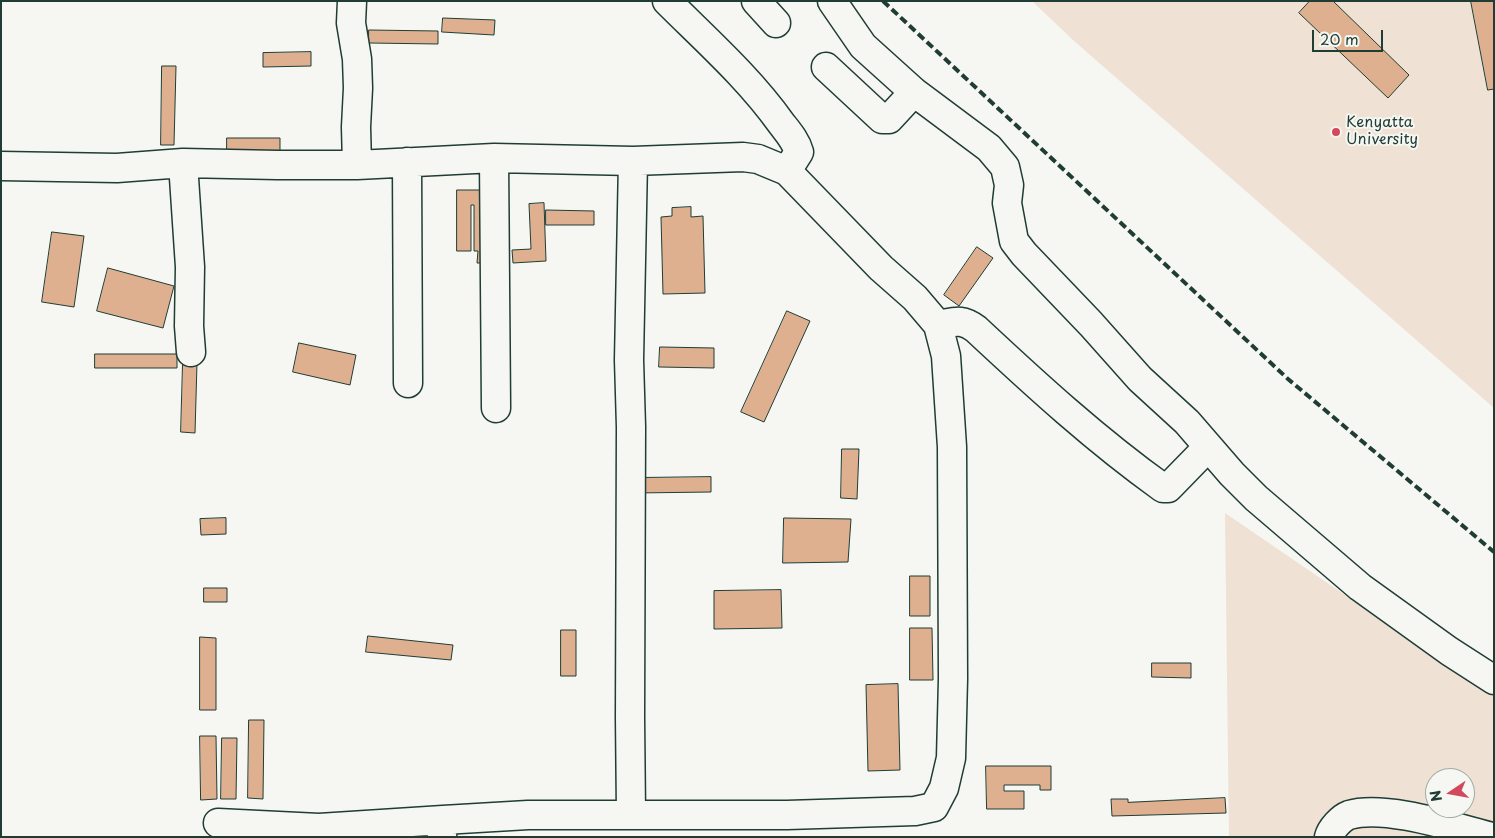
<!DOCTYPE html>
<html>
<head>
<meta charset="utf-8">
<style>
	body { margin:0 }
	#map { position:relative; width:1495px; height:838px; overflow:hidden; background:#f6f6f2; font-family:"Playpen Sans",sans-serif }
	canvas { display:block }
	.frame { position:absolute; inset:0; border:2px solid #1f3d34; pointer-events:none }
	.north { position:absolute; left:1425px; top:768px; width:50px; height:50px; box-sizing:border-box; background:#f6f6f2; border:1px solid #a0aca6; border-radius:50%; rotate:258deg; font-size:14px; font-weight:700; line-height:20px; text-align:center; color:#1f3d34 }
	.north::after { content:''; display:block; margin:auto; width:18px; height:22px; background:#d1495b; clip-path:polygon(50% 0,100% 100%,50% 72%,0 100%) }
	.scale { position:absolute; left:1312px; top:30px; width:71px; height:22px; box-sizing:border-box; border:2px solid #1f3d34; border-top:0; padding-left:6px; font-size:15px; line-height:18px; white-space:nowrap; color:#1f3d34; -webkit-text-stroke:4px #f6f6f2; paint-order:stroke }
</style>
</head>
<body>
<div id="map">
<canvas width="1495" height="838"></canvas>
<div class="frame"></div>
<div class="north">N</div>
<div class="scale">20 m</div>
</div>
<script>
const c = document.querySelector('canvas').getContext('2d');
c.lineJoin = 'round';
function paint(path, color) { c.fillStyle = color; c.fill(path, 'evenodd'); }
function stroke(path, color, width, dash) { c.strokeStyle = color; c.lineWidth = width; c.lineCap = dash ? 'butt' : 'round'; c.setLineDash(dash || []); c.stroke(path); }
function label(font, color, halo, rows, align = 'center') {
  c.font = font + ' "Playpen Sans",sans-serif'; c.lineWidth = 4; c.setLineDash([]); c.textBaseline = 'middle'; c.strokeStyle = halo; c.fillStyle = color; for (const [text, x, y, turn = 0] of rows) {
    c.save(); c.translate(x, y); c.rotate((+turn || 0) * Math.PI / 180); c.textAlign = isNaN(turn) ? turn : align; if (halo) c.strokeText(text, 0, 0); c.fillText(text, 0, 0); c.restore();
  }
}
paint(new Path2D(`
	M1032 1H1494V408L1073 40Z
	M1225 513 1424 649 1494 688V837H1229ZM1435 778H1465V808H1435Z`), '#efe1d4');
const building = new Path2D(`
	M1310 1H1333L1409 75 1388 98 1299 13Z
	M1471 1H1494V89L1488 90Z
	M443 18 495 20 494 35 442 32Z
	M369 30 438 31V44L369 43Z
	M311 52V66L263 67V53Z
	M162 66H176L174 145H161Z
	M227 138H280V154L227 153Z
	M457 190H491V263H477L478 251H474V205H471V251H457Z
	M544 203 546 261 513 263 512 250 531 249 529 204Z
	M691 207V217L703 216 705 293 663 294 661 217 672 216V208Z
	M546 210 594 211V225H546Z
	M52 232 84 236 74 307 42 302Z
	M977 247 993 258 959 306 944 295Z
	M108 268 174 286 163 328 97 311Z
	M787 311 810 321 764 422 741 412Z
	M299 343 356 355 350 385 293 372Z
	M660 347 714 348V368L659 367Z
	M95 354H177V368H95Z
	M183 362 197 363 195 433 181 432Z
	M842 449H859L857 499 841 498Z
	M711 477V492L635 493V478Z
	M226 518V534L201 535 200 519Z
	M784 518 851 519 848 562 783 563Z
	M910 576H930V616H910Z
	M204 588H227V602H204Z
	M781 590 782 628 714 629V591Z
	M910 628H932L933 680H910Z
	M561 630H576V676H561Z
	M368 636 453 645 451 660 366 652Z
	M200 637 216 638V710H200Z
	M1152 663H1191V678L1152 677Z
	M898 684 900 770 868 771 866 685Z
	M249 720H264L263 799 248 798Z
	M200 736H216L217 799 201 800Z
	M222 738H237L236 799H221Z
	M986 766H1051V790H1040V785H1004V791H1024V809H987Z
	M1225 798 1226 813 1112 816 1111 799H1128V802Z`);
paint(building, '#deb08f');
stroke(building, '#1f3d34', 1);
const minor = new Path2D(`
	M352 1 351 23 357 59 358 88 356 127 357 165
	M667 1C706 40 749 78 781 123 788 132 796 141 799 152L787 171
	M756 1 776 23
	M832 1 863 46 914 92 989 148 1005 167 1009 185 1007 203 1014 241 1024 254 1091 324 1140 379 1187 422 1232 474 1256 498 1360 587 1449 651 1494 680
	M826 67 882 119H889L914 92
	M494 158 496 408
	M407 162 408 383
	M183 163 190 267 189 326 191 352
	M1 166 117 168 183 163 277 165H357L494 158 633 161 743 157 758 159 787 171 881 268 915 298 938 325 946 356 952 447 953 679 951 758 944 788 934 807 915 811 787 815H528L443 820 442 837
	M938 325C955 322 961 318 976 329 1036 385 1096 440 1163 488H1168L1171 485 1208 447
	M631 814 630 717 631 427 629 360 633 161
	M218 823 319 828 443 820
	M1329 837C1331 829 1341 818 1349 815 1385 804 1456 828 1492 837`);
stroke(minor, '#1f3d34', 31);
stroke(minor, '#f6f6f2', 28);
stroke(new Path2D(`
	M883 1 1288 379 1494 552`), '#1f3d34', 4, [8, 4]);
for (const [x, y, r, color] of [
	[1336,132,5,"#d1495b"]
]) { const dot = new Path2D(); dot.arc(x, y, r, 0, 2 * Math.PI); c.fillStyle = color; c.fill(dot); stroke(dot, '#f6f6f2', 2); }
label('15px', '#1f3d34', '#f6f6f2', [
	["Kenyatta",1346,123],
	["University",1346,140]
], 'left');
</script>
</body>
</html>
